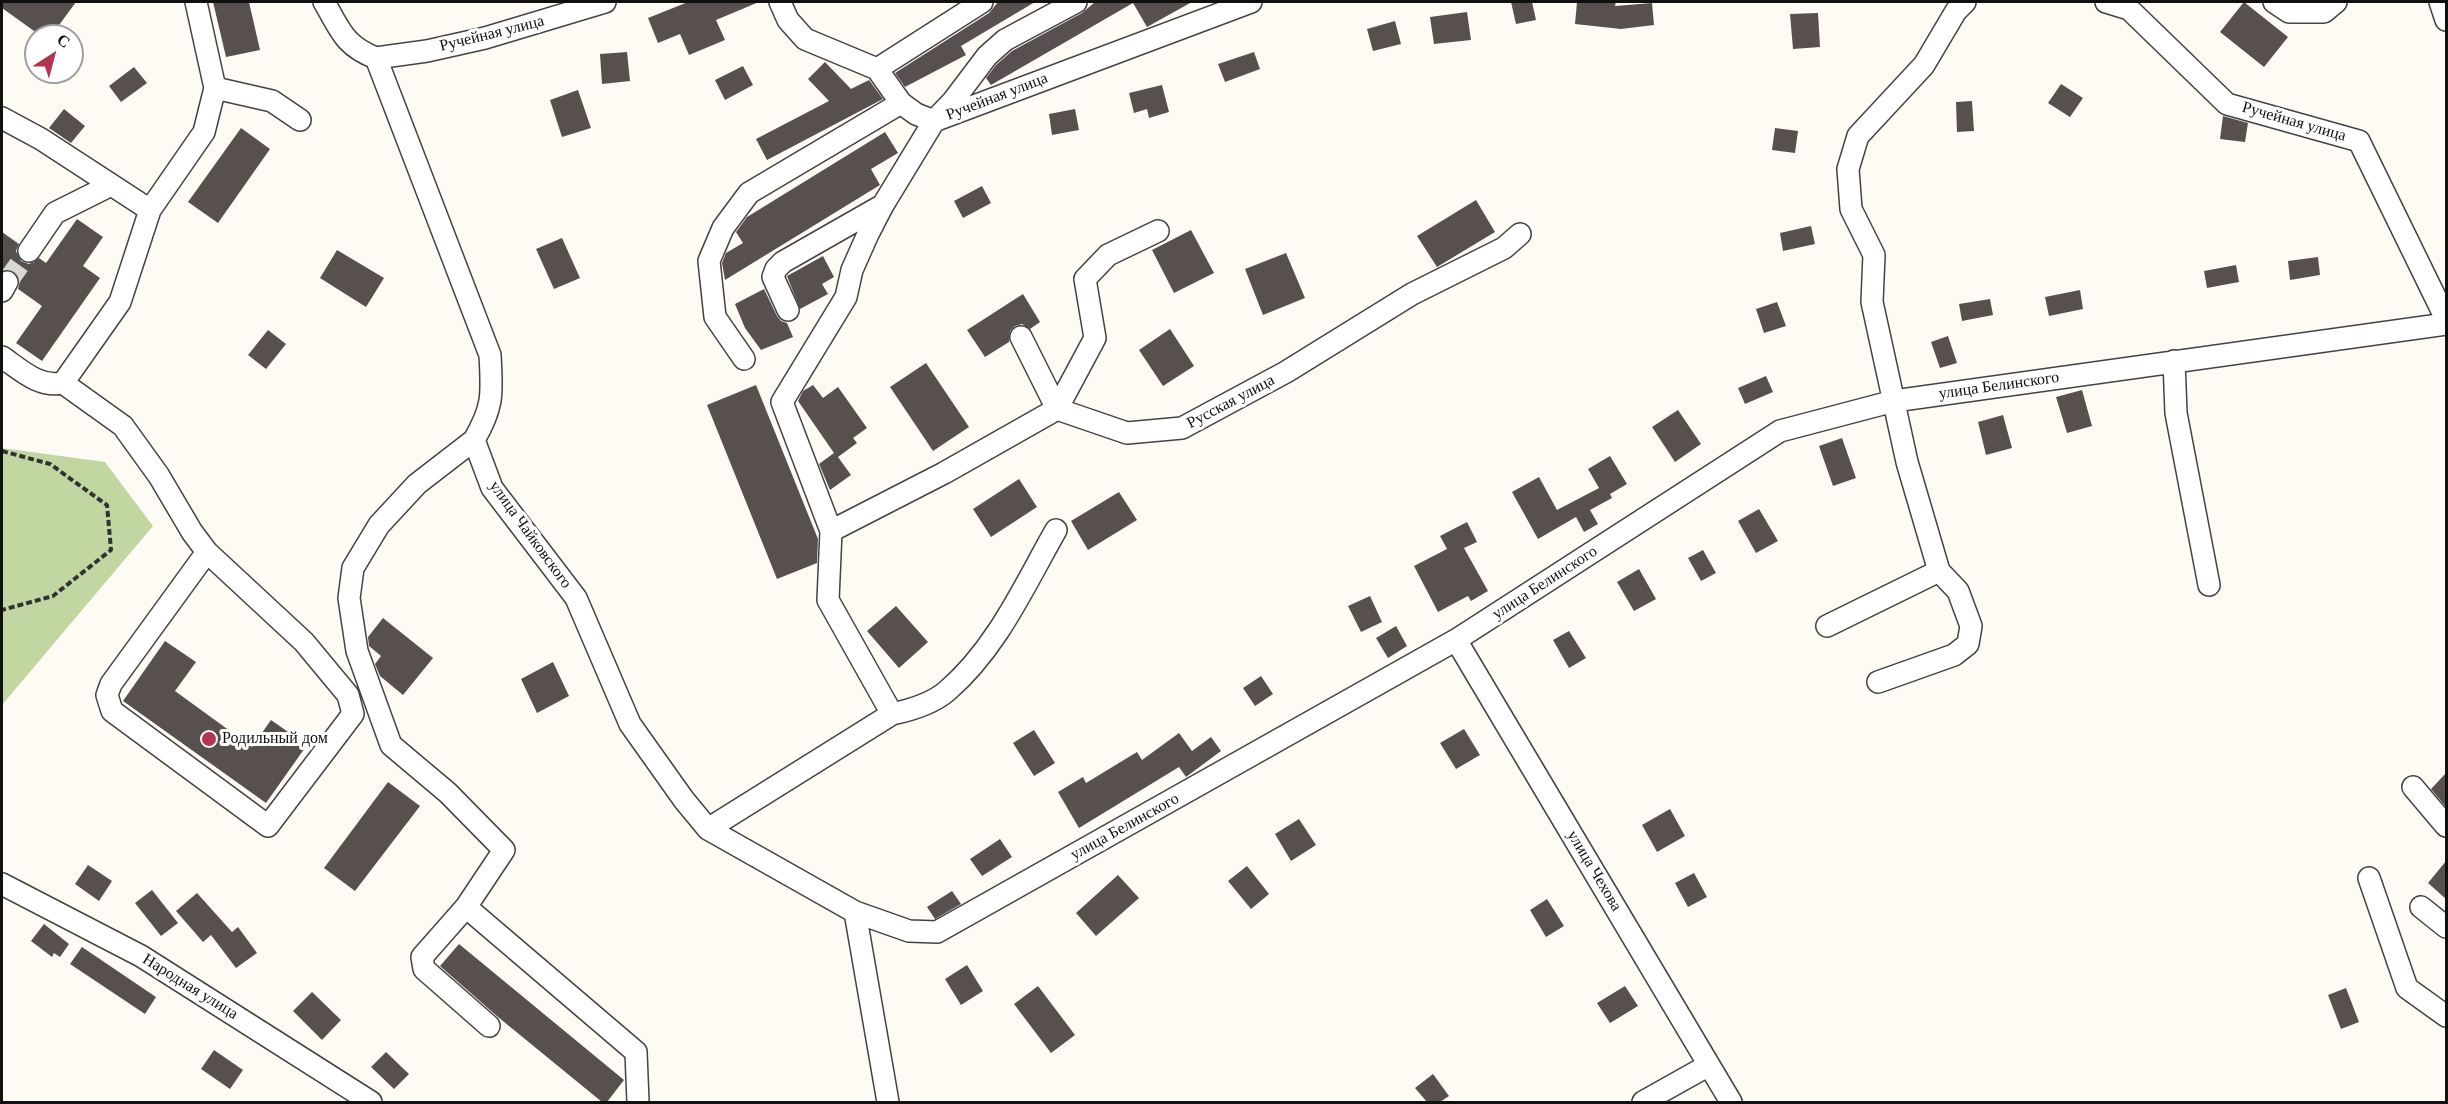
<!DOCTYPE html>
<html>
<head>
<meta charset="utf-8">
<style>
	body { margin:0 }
	#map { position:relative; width:2448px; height:1104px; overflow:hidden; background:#fefbf5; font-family:"Times New Roman",serif }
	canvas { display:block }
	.frame { position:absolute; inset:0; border:3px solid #101010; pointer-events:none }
	.north { position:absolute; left:24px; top:24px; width:60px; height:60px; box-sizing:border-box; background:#fff; border:2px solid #9f9f9f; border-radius:50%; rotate:36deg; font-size:16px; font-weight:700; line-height:24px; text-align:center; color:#101010 }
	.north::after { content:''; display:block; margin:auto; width:21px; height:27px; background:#b43551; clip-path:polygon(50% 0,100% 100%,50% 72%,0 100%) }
</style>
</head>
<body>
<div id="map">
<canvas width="2448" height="1104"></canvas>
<div class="frame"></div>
<div class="north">С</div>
</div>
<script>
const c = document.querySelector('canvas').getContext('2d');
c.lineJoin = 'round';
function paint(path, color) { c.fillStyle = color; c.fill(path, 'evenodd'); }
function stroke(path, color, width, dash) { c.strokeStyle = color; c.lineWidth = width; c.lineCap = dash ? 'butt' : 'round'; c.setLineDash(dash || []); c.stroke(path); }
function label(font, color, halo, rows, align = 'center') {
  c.font = font + ' "Times New Roman",serif'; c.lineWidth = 6; c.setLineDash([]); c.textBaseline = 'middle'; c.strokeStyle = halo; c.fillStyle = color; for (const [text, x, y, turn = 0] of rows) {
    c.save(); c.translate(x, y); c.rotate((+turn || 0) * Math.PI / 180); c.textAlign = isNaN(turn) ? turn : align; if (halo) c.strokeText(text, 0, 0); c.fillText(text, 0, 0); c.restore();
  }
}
paint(new Path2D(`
	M2 448 105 462 153 526 2 705Z`), '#c2d6a1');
paint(new Path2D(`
	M2 2H76L51 36H41L2 8Z
	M213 2H249L260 50 226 57Z
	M688 2H759L716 20 725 40 689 55 680 34 658 43 648 18Z
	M998 2H1035L961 46 966 55 905 87 895 73 989 13Z
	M1095 2H1192L1147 27 1133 3 991 85 986 78 996 65 1012 51 1082 13Z
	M1511 2H1532L1536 20 1516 24Z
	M1577 2H1616L1615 6 1652 3 1654 25 1621 29 1575 24Z
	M2244 2 2288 37 2264 67 2220 32Z
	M1467 12 1471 40 1434 44 1430 17Z
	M1818 13 1820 47 1793 49 1790 14Z
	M1395 21 1401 44 1373 51 1367 29Z
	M627 52 630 81 602 84 600 54Z
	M1254 52 1260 69 1225 82 1218 64Z
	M825 62 851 89 869 80 883 99 767 160 756 139 829 101 808 79Z
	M743 66 753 85 725 100 715 80Z
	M134 67 147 83 121 102 109 86Z
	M2061 84 2083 98 2070 117 2048 103Z
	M1162 85 1169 112 1149 118 1147 109 1134 113 1129 93Z
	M578 90 591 128 562 137 550 100Z
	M1972 101 1974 131 1957 132 1956 102Z
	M64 109 85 126 71 143 49 128Z
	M1075 109 1079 130 1052 135 1049 114Z
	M2223 116 2248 123 2245 142 2220 139Z
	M241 128 270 149 218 223 188 202Z
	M1775 128 1798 131 1795 153 1772 150Z
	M885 132 898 153 871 169 880 185 725 280 722 263 726 253 743 243 736 232 747 217Z
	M982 186 991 203 963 218 954 201Z
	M1476 200 1495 232 1437 267 1417 236Z
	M77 219 103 237 83 266 100 278 42 361 16 343 42 306 18 289 20 281 14 271H2V232L19 244 16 251 21 261 29 264 39 258 46 263Z
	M1811 226 1815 244 1783 251 1780 233Z
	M1191 230 1214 273 1174 293 1152 250Z
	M562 238 580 278 554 289 536 249Z
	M337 250 384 278 366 307 320 278Z
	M1286 253 1305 298 1263 315 1245 269Z
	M823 256 834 277 822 284 828 294 800 309 787 276Z
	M2318 257 2320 275 2290 280 2288 261Z
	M2236 265 2239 282 2207 288 2204 271Z
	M764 289 777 316 781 321 787 323 793 337 761 350 745 328 735 304Z
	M2080 290 2083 309 2049 316 2045 297Z
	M1023 294 1040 322 1030 329 1022 324 1015 326 1010 331 1009 342 985 357 967 330Z
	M1990 299 1993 315 1962 321 1959 304Z
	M1777 302 1786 326 1764 333 1756 309Z
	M1170 329 1194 366 1163 386 1139 350Z
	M268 330 286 344 266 369 248 355Z
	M1948 336 1957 363 1940 368 1931 342Z
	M926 363 969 427 933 451 890 387Z
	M1766 376 1773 392 1745 404 1738 388Z
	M756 385 818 539 817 563 777 579 707 405Z
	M813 385 823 398 838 387 867 428 853 438 857 443 838 457 851 475 830 490 819 464 834 453 798 401 803 391Z
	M2082 390 2092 426 2067 433 2056 397Z
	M1678 410 1701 444 1675 462 1652 427Z
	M2003 415 2012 448 1986 455 1978 422Z
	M1842 438 1856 478 1833 486 1819 446Z
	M1610 456 1627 484 1610 494 1612 498 1590 510 1598 524 1584 532 1576 517 1538 539 1512 492 1539 477 1557 510 1599 488 1588 469Z
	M1019 479 1037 507 991 537 973 509Z
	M1119 492 1137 520 1088 550 1071 521Z
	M1759 509 1778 541 1756 553 1738 521Z
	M1467 522 1477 542 1464 548 1488 591 1471 601 1468 596 1438 612 1414 566 1447 549 1440 536Z
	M1703 550 1716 573 1701 581 1688 558Z
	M1639 569 1656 599 1634 611 1617 582Z
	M1370 596 1382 622 1361 632 1348 606Z
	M896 606 928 642 899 668 867 631Z
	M383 618 433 658 403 695 380 676 375 664 381 656 369 646 368 637Z
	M1396 626 1407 646 1388 658 1376 638Z
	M1569 631 1586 658 1569 668 1553 640Z
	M165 641 196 662 175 691 252 747 271 720 307 745 266 803 123 701Z
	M553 662 569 696 537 713 521 679Z
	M1261 676 1273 694 1255 706 1243 688Z
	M1464 729 1480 755 1456 769 1440 743Z
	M1034 730 1055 763 1034 776 1013 743Z
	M1179 733 1192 751 1211 737 1221 751 1186 777 1179 767 1079 828 1058 792 1083 777 1086 783 1137 752 1142 760Z
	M2446 773V807L2431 789Z
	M388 782 420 806 355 891 324 868Z
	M1670 809 1685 836 1657 852 1642 825Z
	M1299 819 1316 845 1291 861 1275 834Z
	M1000 839 1012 857 982 876 970 859Z
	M2446 861V899L2428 883Z
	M88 865 112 881 99 901 75 884Z
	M1247 866 1269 894 1251 909 1228 881Z
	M1694 873 1707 897 1688 907 1675 883Z
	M1118 875 1139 898 1096 936 1076 913Z
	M152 890 178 923 161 936 135 903Z
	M952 891 961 904 935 919 927 907Z
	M197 893 232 932 238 927 257 953 236 968 211 935 203 942 176 911Z
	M1547 899 1564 926 1546 937 1530 910Z
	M44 924 69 944 60 957 54 953 52 957 31 941Z
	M459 944 624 1080 607 1102H602L498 1017 440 966Z
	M82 947 156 997 145 1014 70 964Z
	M967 965 983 991 961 1005 945 979Z
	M1038 986 1075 1035 1051 1053 1014 1004Z
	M1625 986 1638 1006 1610 1023 1597 1003Z
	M2346 988 2359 1022 2341 1029 2328 995Z
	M312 992 341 1020 322 1040 293 1011Z
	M214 1050 243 1070 230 1089 201 1069Z
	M386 1052 409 1074 394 1089 371 1067Z
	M1433 1074 1449 1096 1440 1102H1427L1415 1088Z`), '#58504e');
stroke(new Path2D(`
	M7 282 29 251`), '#dad8d3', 21, [21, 10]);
const minor = new Path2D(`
	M324 2C340 29 344 46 376 58L490 355C492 393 494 406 474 440L492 488 576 598 630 724 684 800 708 829 855 912 909 931 937 932 1456 640 1780 431 1894 401 2446 324
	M780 2 788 20 805 39 877 69 901 103 916 114 934 121 1251 2
	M2106 2 2129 9 2227 104 2359 141 2446 319
	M2274 2 2289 12H2324L2336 2
	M2440 2 2446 20
	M376 58 427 51 485 38 605 2
	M877 69 982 2
	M215 88 272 101 300 120
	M2 118 41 139 150 210
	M29 251 55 213 111 185
	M2 291 7 282
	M788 310 773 277 776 269 783 262 883 205
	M1021 337 1057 409
	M2 357C21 370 39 388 63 383L120 302 150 210 204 132 215 88 196 2
	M744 359 715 317 709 261 723 228 749 193 901 103
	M2174 361 2176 413 2209 585
	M63 383 123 426 159 476 192 532 207 552 304 642 348 695 353 714 268 826 112 711 107 695 111 684 207 552
	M1057 409 1095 338 1085 279 1108 255 1158 231
	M474 440 417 484 379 525 353 568 349 598 357 651 391 745 448 793 504 850 466 907 422 957 424 969 489 1026
	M831 531 944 473 1057 409 1127 433 1182 428 1286 372 1412 294 1504 248 1520 234
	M1827 626 1939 571
	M1456 640 1731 1102
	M1878 682 1954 655 1968 644 1971 626 1958 591 1939 571 1907 462 1872 302 1874 255 1851 209 1848 169 1858 136 1924 65 1956 11 1965 2
	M892 714C911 710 932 704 947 691 997 648 1024 586 1056 530
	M2413 787 2446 826
	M708 829 892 714 828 600 831 531 782 402 846 297 852 270 868 234 883 205 934 121 953 101 987 56 1005 40 1076 2
	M2369 878 2407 988 2446 1016
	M2 884 141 956 371 1102
	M466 907 636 1052 638 1102
	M2421 907 2446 927
	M855 912 888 1102
	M1643 1102 1709 1065`);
stroke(minor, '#434343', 24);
stroke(new Path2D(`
	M2 451 50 464 107 505 111 550 53 596 2 610`), '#323232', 4, [6, 3]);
stroke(minor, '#fff', 21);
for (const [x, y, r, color] of [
	[209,739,8,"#b43551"]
]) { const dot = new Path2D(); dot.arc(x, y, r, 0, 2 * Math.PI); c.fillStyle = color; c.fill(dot); stroke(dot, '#fff', 2); }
label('16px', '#101010', '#fff', [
	["Ручейная улица",492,34,-14],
	["Ручейная улица",997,97,-21],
	["Ручейная улица",2294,122,16],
	["улица Белинского",1999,386,-8],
	["Русская улица",1231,402,-28],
	["улица Чайковского",530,535,54],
	["улица Белинского",1545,583,-33],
	["улица Белинского",1125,827,-29],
	["улица Чехова",1594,871,59],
	["Народная улица",190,987,32]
]);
label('16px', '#101010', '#fff', [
	["Родильный дом",222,739]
], 'left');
</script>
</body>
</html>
